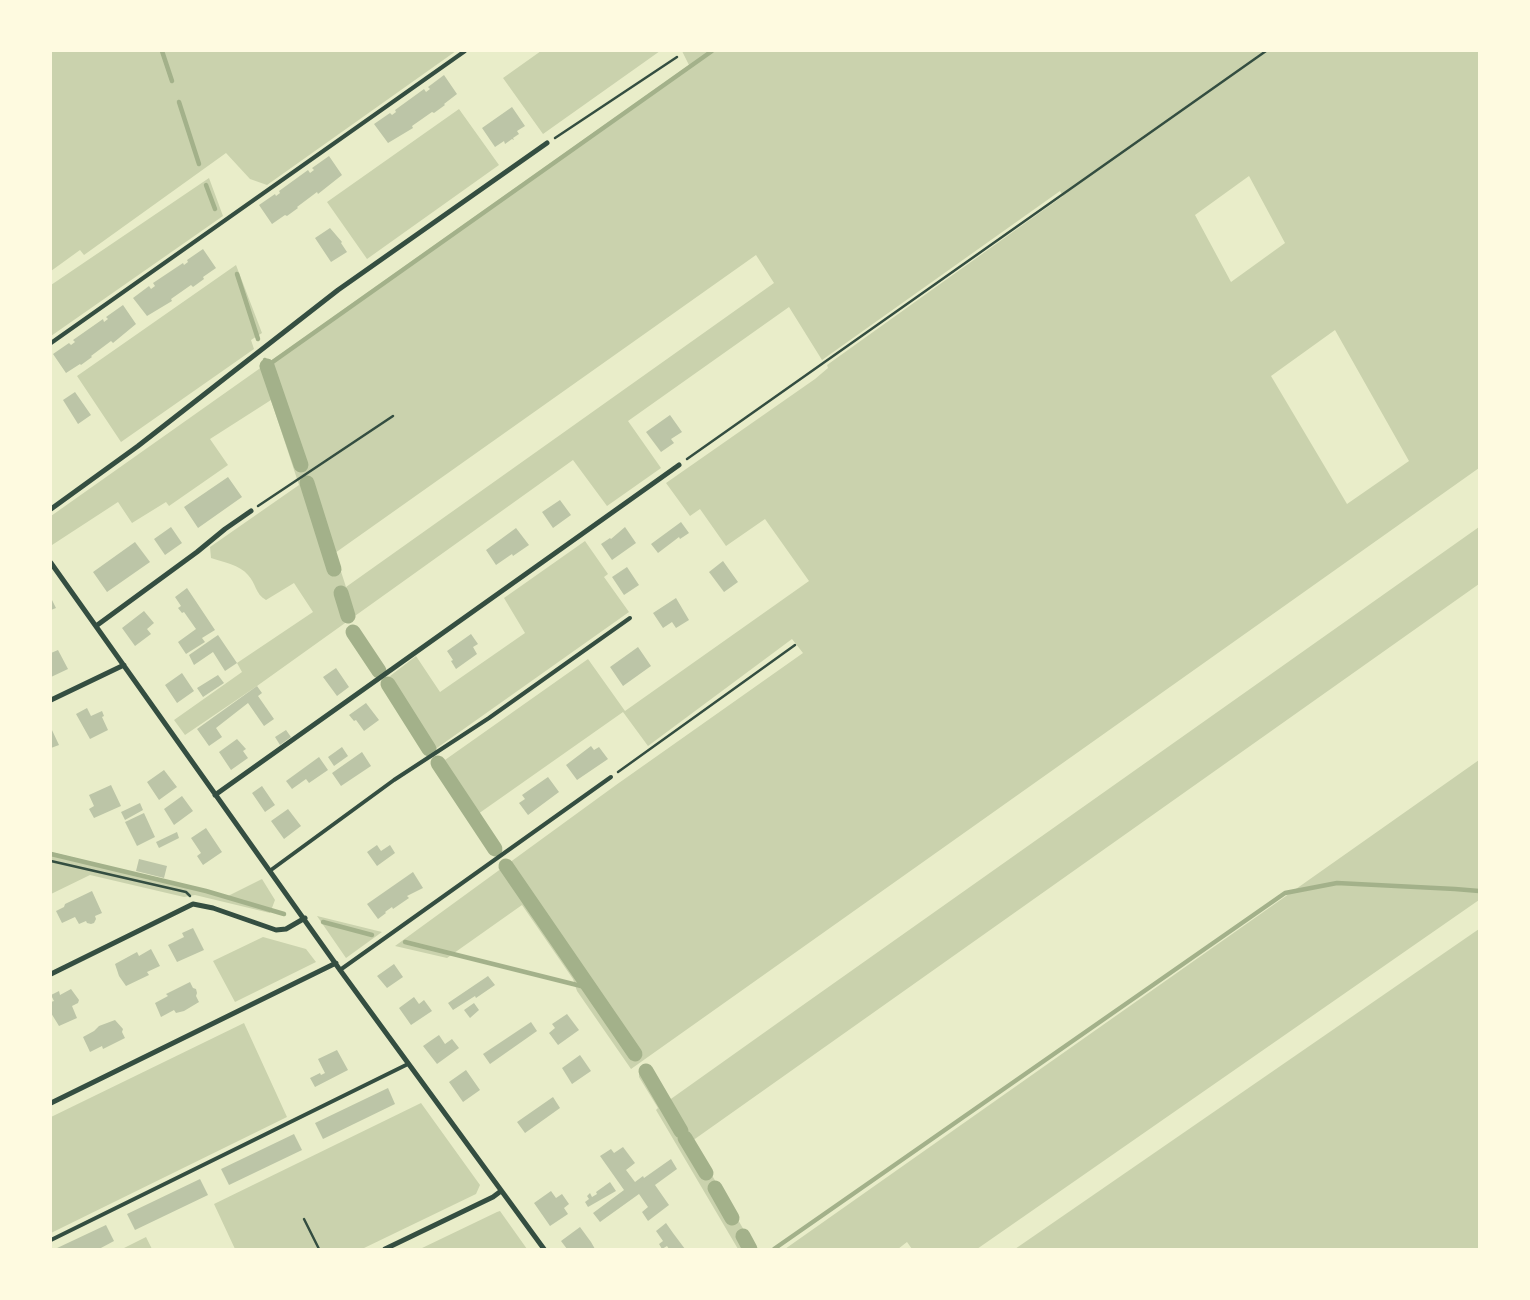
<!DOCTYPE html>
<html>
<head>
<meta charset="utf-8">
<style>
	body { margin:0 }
	#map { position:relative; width:1530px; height:1300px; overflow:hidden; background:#e9edc9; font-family:Lora,serif }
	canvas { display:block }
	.frame { position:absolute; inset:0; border:52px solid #fefae0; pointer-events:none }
</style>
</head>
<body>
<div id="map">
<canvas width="1530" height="1300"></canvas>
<div class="frame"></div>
</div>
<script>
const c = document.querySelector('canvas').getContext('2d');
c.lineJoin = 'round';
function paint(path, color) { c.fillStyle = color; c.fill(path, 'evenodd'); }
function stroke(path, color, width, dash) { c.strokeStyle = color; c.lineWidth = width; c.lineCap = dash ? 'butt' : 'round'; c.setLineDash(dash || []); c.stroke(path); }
paint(new Path2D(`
	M51 51H456L267 185 250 179 226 153 84 255 80 250 51 271Z
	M541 51H660L543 134 503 78Z
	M682 51H1479V468L631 1069 577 991 573 979 522 905 447 958 395 946 616 785 803 653 792 639 648 746 623 712 478 814 501 848 492 855 435 767 588 659 625 711 809 581 765 519 726 546 700 509 690 516 666 483 815 379 828 368 827 365 1063 196 1060 191 822 360 789 307 628 421 661 468 607 506 573 460 257 686 185 735 174 720 242 672 237 663 313 612 294 583 266 600C255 594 256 583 248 575 240 565 223 562 211 558L210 547 299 485 271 400 210 439 228 465 169 506 166 502 132 523 118 502 52 545 51 516 689 65ZM1249 176 1285 243 1231 282 1195 215ZM756 255 774 283 346 587 335 553ZM1335 330 1409 461 1347 504 1271 376Z
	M459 109 499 165 367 259 327 202Z
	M209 178 223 216 51 336V285Z
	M236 265 262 333 251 340 254 349 121 442 77 376Z
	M1479 527V584L692 1141 755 1249H738L656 1110 658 1108 639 1077V1073L648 1070 668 1101 803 1005Z
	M585 541 608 574 604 577 629 612 427 755 381 683 416 656 440 692 525 633 504 598Z
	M1479 760V900L977 1249H912L907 1242 898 1249H785Z
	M51 852 228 896 262 879 275 900 270 913 195 895 184 897 90 875 51 894Z
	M317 916 382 932 346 958Z
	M1479 929V1249H1015Z
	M263 937 306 949 316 962 235 1002 213 961Z
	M244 1023 287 1117 51 1233V1117Z
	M421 1103 480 1185 476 1194 362 1249H235L214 1204Z
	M500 1211 527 1249H420L497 1212Z
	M146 1237 152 1249H122Z`), '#cad2ad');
stroke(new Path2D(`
	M162 51 172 81
	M179 102 199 164
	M206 185 215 209
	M237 274 258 339
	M265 360 267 366 712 51
	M51 854 206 891 284 914
	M323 922 372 935
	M405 942 589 988
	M774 1249 1285 893 1337 883 1455 889 1479 891`), '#a3b18a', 4.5);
stroke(new Path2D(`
	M267 366 301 465
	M307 483 334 569
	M341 593 348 616
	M353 632 379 671
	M388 684 429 749
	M438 763 495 849
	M506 866 635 1054
	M646 1071 681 1131
	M685 1138 706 1173
	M715 1188 732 1218
	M743 1236 750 1249`), '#a3b18a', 15);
paint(new Path2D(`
	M444 75 457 94 444 104 445 105 434 113 432 112 412 126 413 128 388 143 374 124 390 113 392 115 396 112 395 110 424 89 426 92 430 89 428 87Z
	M512 107 525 126 517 131 519 134 513 138 514 140 512 139 505 144 504 141 495 147 482 128Z
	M329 156 342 175 318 194 317 192 297 207 298 208 287 216 285 215 272 224 259 205 275 194 276 196 280 193 279 191 308 170 310 173 314 170 312 168Z
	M330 228 342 242 341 243 347 252 331 262 315 238Z
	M203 249 216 268 203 277 204 279 193 287 191 285 171 299 172 301 147 316 133 298 149 286 151 289 155 286 153 283 183 263 184 265 188 262 187 260Z
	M123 305 136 324 113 343 111 341 91 356 92 357 81 365 80 364 66 373 53 354 69 343 71 345 75 342 73 340 103 319 104 322 108 319 106 317Z
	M75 392 91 415 78 424 63 400Z
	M670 415 682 432 671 439 674 443 661 452 646 432Z
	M228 477 242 497 198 528 184 507Z
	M560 500 571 515 553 528 542 512Z
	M681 522 689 533 680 539 679 537 658 553 651 544Z
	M171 527 182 543 165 555 154 539Z
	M625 527 636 543 612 560 601 544 610 538 611 539Z
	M516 528 529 545 513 556 512 554 496 565 486 550Z
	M135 542 150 562 107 592 93 572Z
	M723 561 738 582 724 592 709 572Z
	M627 567 639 585 624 595 612 577Z
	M187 588 215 630 202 638 205 642 186 654 178 642 196 629 184 612 182 613 178 608 181 606 175 597Z
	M51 598 56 608 51 610Z
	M676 598 689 620 676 628 672 622 663 628 653 613Z
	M144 611 154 623 147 629 151 634 135 646 122 628Z
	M471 634 478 644 473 647 477 654 456 669 451 661 453 660 447 651Z
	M218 635 237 663 225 671 213 652 194 665 189 655Z
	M638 647 651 666 623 686 610 667Z
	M58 650 68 669 51 677V653Z
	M336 668 349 687 337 696 323 677Z
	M182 673 194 691 177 703 165 685Z
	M218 675 224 683 203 697 197 688Z
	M257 686 262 693 258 696 274 719 264 726 248 703 216 728 222 737 209 746 197 729Z
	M366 703 379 720 364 731 356 720 354 721 349 715Z
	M87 708 91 716 102 711 104 716 102 717 108 730 90 739 76 714Z
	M51 728 59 745 51 748Z
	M286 730 291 737 280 745 275 737Z
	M237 739 246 749 243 751 248 758 231 770 219 752Z
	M591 746 594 750 599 747 608 759 577 780 566 765Z
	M342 747 348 756 334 766 328 757Z
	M362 752 371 766 341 786 332 773Z
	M319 757 328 770 309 783 306 779 292 789 286 781Z
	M164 770 177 787 159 800 147 782Z
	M548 777 559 792 528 815 519 803 525 799 522 795Z
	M111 785 121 806 94 818 89 809 94 806 89 795Z
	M262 786 275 805 265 812 252 793Z
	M182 796 193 811 174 825 164 809Z
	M140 803 143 810 125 820 121 812Z
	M288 809 301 826 284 839 271 821Z
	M144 813 155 837 137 846 125 822Z
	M206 828 222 852 203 865 197 856 201 853 191 838Z
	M177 832 179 838 159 848 156 842Z
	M377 845 381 851 390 845 395 853 377 866 367 852Z
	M139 859 167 866 164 878 136 871Z
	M413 872 423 888 407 896 409 898 393 909 392 907 385 912 386 913 378 919 367 904Z
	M92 891 102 913 95 916 96 919 94 923 91 924 87 923 86 921 79 924 75 917 62 923 56 911 64 907 65 904Z
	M193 928 204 950 177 962 168 945 184 937 182 933Z
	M151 949 160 966 147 972 149 975 126 986 119 976 115 964 137 952 139 956Z
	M394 964 403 977 387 988 377 976Z
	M488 976 495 985 476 998 475 996 453 1010 448 1003Z
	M190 982 193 988 196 989 197 993 196 996 199 1002 184 1011 176 1013 174 1010 161 1017 155 1003 168 996 166 994Z
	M71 989 79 1000 78 1003 72 1006 77 1018 59 1026 51 1013V1002L54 1001 51 995 59 991 60 995Z
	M414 997 419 1004 424 1000 432 1011 411 1025 399 1008Z
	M474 1003 479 1010 470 1018 464 1010Z
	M567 1014 579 1030 558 1045 549 1033 555 1028 552 1024Z
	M115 1020 123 1029 122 1032 125 1038 103 1049 102 1046 90 1052 83 1037 94 1031 99 1026Z
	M531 1022 537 1031 490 1064 483 1054Z
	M439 1035 445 1044 452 1039 459 1048 437 1064 423 1046Z
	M337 1050 348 1070 315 1087 310 1078 320 1073 321 1075 325 1073 318 1059Z
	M580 1055 591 1071 572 1084 562 1068Z
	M466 1070 480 1090 463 1102 449 1082Z
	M388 1088 395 1104 323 1139 315 1123Z
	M553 1097 560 1108 525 1133 517 1122Z
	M294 1134 302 1150 229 1185 221 1169Z
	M623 1147 635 1163 626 1170 635 1182 643 1176 644 1178 671 1159 677 1169 655 1185 669 1205 648 1221 642 1212 648 1207 639 1194 600 1222 593 1213 624 1190 600 1156 611 1149 614 1153Z
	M200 1179 208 1195 135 1230 127 1214Z
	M610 1182 616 1191 588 1207 585 1202 589 1199 587 1196 590 1193 592 1197 597 1194 596 1192Z
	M551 1191 556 1198 562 1194 569 1204 564 1208 568 1214 550 1226 534 1203Z
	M666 1223 673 1233 685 1249H669L667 1246 662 1249 659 1244 663 1241 656 1231Z
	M106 1225 114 1241 99 1249H55Z
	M580 1227 591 1242 595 1249H567L561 1241Z`), '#bcc5a7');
stroke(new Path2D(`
	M555 138 677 57
	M687 459 1266 51
	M258 506 393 416
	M618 772 795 645
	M51 861 186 892 190 896
	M304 1219 319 1249`), '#344e41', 2.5);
stroke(new Path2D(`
	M51 343 465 51
	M271 870 394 780 489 718 630 618
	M340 970 611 777
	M51 1240 408 1064`), '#344e41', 4);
stroke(new Path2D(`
	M51 509 138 446 338 290 547 143
	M51 563 340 970 544 1249
	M96 626 197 552 225 529 251 511
	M51 700 124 665
	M215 795 679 465
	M51 974 193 904 213 908 276 930 286 929 305 918
	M51 1103 336 963
	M385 1249 493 1197 501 1191`), '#344e41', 5);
</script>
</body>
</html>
